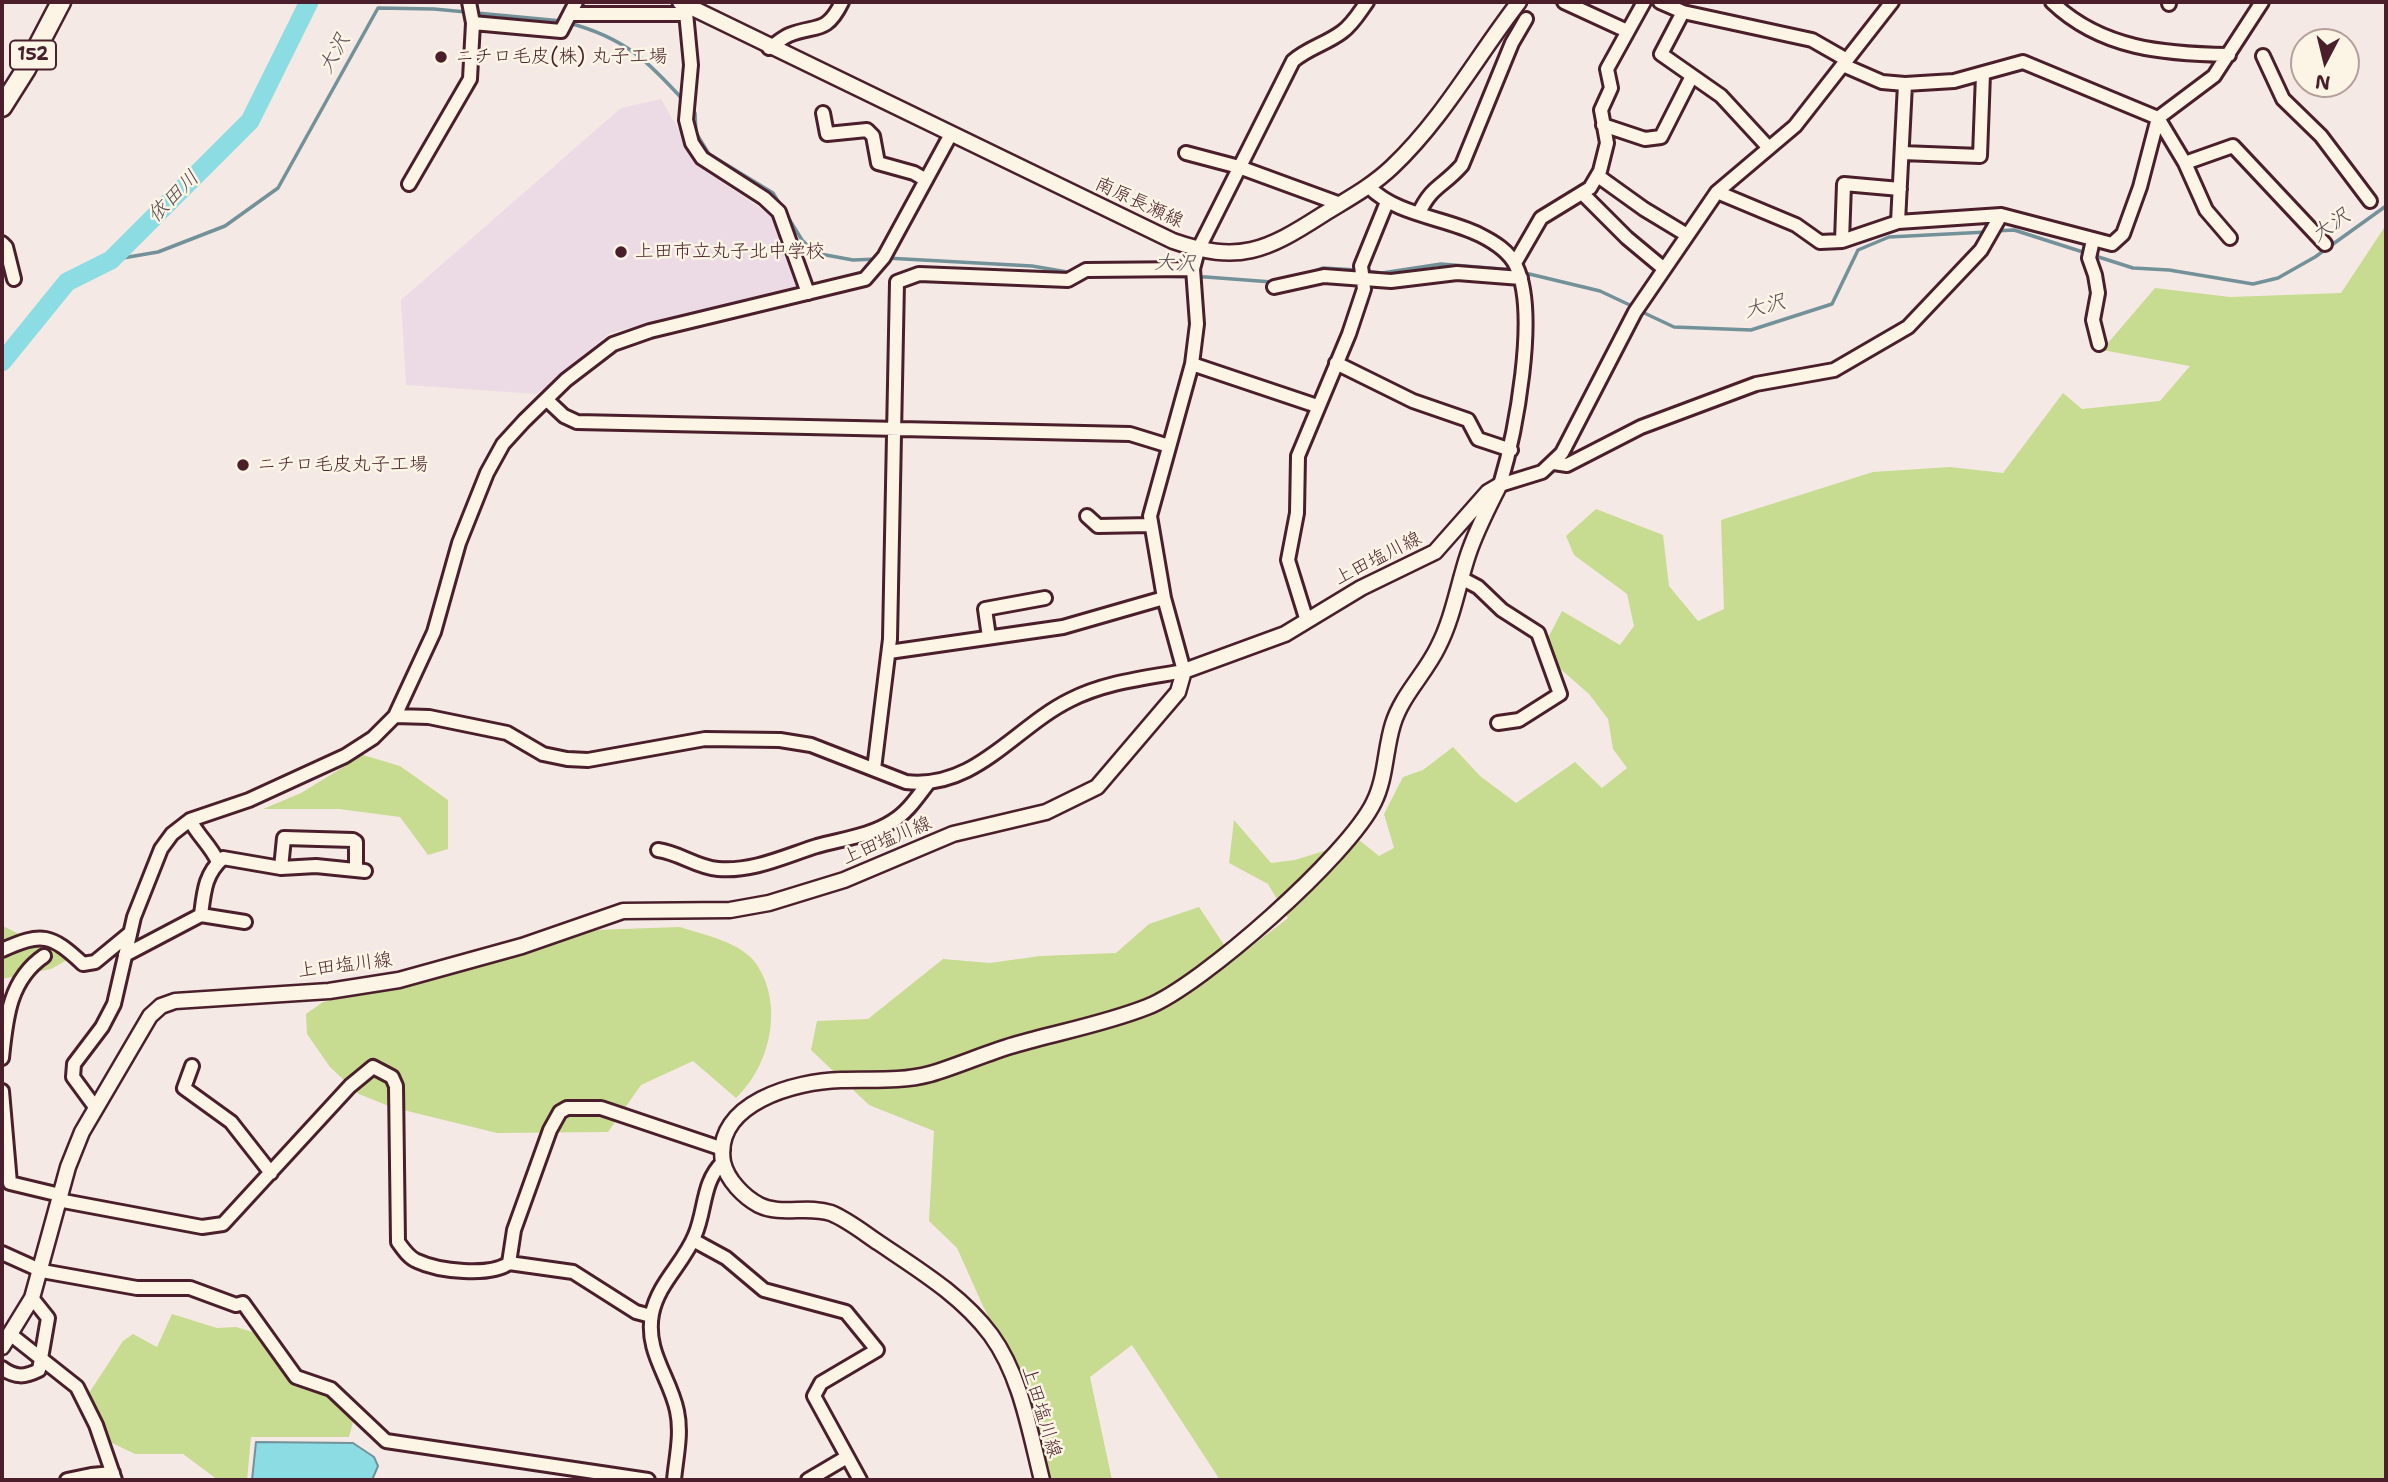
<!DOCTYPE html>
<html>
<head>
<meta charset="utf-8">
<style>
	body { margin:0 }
	#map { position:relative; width:2388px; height:1482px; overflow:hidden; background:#f5e9e5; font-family:"Shantell Sans",sans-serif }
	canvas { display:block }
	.frame { position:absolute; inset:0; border:4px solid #4a1f2b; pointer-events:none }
	.north { position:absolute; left:2290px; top:28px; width:70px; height:70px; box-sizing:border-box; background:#fcf5e5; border:2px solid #b59f9b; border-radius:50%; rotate:187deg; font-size:19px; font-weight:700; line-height:28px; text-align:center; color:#4a1f2b }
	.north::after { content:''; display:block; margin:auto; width:24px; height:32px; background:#4a1f2b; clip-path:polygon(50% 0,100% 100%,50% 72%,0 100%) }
</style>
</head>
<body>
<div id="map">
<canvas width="2388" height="1482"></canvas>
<div class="frame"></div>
<div class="north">N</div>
</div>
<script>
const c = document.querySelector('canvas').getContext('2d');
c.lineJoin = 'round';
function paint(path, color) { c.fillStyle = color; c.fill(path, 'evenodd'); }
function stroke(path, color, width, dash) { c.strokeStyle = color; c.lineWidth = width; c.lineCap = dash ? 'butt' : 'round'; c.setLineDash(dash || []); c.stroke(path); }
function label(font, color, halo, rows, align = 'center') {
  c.font = font + ' "Shantell Sans","Klee One",sans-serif'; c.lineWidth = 5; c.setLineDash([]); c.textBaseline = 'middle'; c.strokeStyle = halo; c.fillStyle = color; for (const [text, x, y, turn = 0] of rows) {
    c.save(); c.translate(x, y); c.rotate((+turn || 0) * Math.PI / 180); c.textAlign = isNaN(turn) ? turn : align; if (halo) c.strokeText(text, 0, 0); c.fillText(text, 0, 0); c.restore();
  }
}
paint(new Path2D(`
	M661 99 700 167 772 216 799 288 610 333 537 394 406 385 401 300 621 108Z`), '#ecdbe5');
paint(new Path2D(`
	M2386 225V1480H1220L1132 1345 1090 1377 1112 1480H1046L1050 1478 1031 1398 983 1306 957 1248 929 1221 934 1131 869 1105 811 1050 817 1021 868 1019 943 959 990 963 1040 956 1116 953 1149 924 1199 907 1234 960 1288 918 1268 884 1229 863 1234 820 1271 863 1295 860 1359 840 1379 856 1394 848 1384 814 1403 777 1423 770 1453 747 1480 776 1516 803 1575 762 1602 788 1627 768 1613 749 1608 719 1589 694 1557 666 1547 640 1562 611 1620 645 1634 626 1627 594 1574 555 1566 536 1596 509 1663 535 1669 586 1698 621 1724 609 1721 520 1873 472 1950 467 2003 473 2063 393 2082 409 2160 401 2190 366 2102 350 2155 288 2230 297 2341 293Z
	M363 755 400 766 448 800V849L428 855 400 817 339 809H263L301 793Z
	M2 927H5L69 959 51 969 2 979Z
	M680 927C704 935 742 942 757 965 784 1006 770 1066 736 1098L693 1061 641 1085 608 1132 497 1133 391 1107 359 1094 330 1067 307 1034 306 1014 323 1002 465 971 594 930Z
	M172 1314 217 1328 236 1327 259 1334 305 1375 338 1397 353 1422 349 1437H251L247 1480H218L183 1454H135L110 1442 89 1393 123 1341 133 1334 157 1347Z`), '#c7db91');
const water = new Path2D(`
	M256 1442 353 1443 374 1457 378 1466 372 1480H252Z`);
paint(water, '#8cdde3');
stroke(water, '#729199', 2);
stroke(new Path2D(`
	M569 23C625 38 648 61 685 102
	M690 108 695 113 696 133 709 154 773 193 802 240 815 253 853 260 878 259
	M1994 231 2014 230 2133 268 2169 270 2253 284 2278 278 2315 257 2386 206
	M886 258 1032 266 1073 273
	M111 260 158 252 225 226 278 188 378 8 434 9 562 21
	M1365 271 1382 273 1441 264 1514 270
	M1521 272 1600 291 1634 307
	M1310 273 1323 268 1357 270
	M1091 275 1206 277 1272 282
	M1640 311 1674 327 1751 330 1832 304 1858 250 1889 237 1987 232`), '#729199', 3.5);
stroke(new Path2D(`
	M2 362 67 282 111 260 250 121 309 2`), '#8cdde3', 19);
const minor = new Path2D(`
	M685 2 691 65 686 120 692 143 702 158 764 198 779 212 808 293
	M1564 2 1627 31
	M1660 2 1683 12 1812 40 1847 60
	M2052 2C2101 49 2164 54 2229 55
	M2169 2V4
	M1683 12 1661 54 1721 96 1769 148
	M570 14H684
	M473 23 561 31 576 2
	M769 48C776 44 782 38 789 35 816 24 826 35 842 2
	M2263 56 2283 99 2321 136 2370 201
	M1843 65 1882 82 1905 84 1954 81 2023 62 2158 118 2185 163 2206 210 2230 238
	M823 113 827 134 867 130 873 136 878 163 914 173 926 180
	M1603 125 1645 139 1661 137 1692 76
	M1186 153 1239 167 1340 204
	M1902 153 1980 156 1983 74
	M2185 163 2233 146 2325 244
	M1598 176 1644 209 1687 235
	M409 184 470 79 473 23 469 2
	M1369 187C1398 216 1444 217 1480 235 1494 242 1509 251 1516 266 1539 313 1515 435 1500 485
	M1717 192 1796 225 1820 242 1842 241 1898 222 2001 215 2112 244 2123 234 2140 187 2158 118 2214 76 2262 2
	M1583 194 1627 238 1663 268
	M1419 213C1432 185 1443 187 1462 165L1512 43 1526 19
	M1898 222 1905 84
	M2093 240 2089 258 2095 275 2098 293 2093 320 2099 344
	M1842 241 1844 184 1900 189
	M2 243 6 247 14 279
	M1515 263 1541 218 1590 188 1600 171 1607 143 1601 110 1611 88 1607 69 1644 2
	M897 282 919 274 1068 280 1086 270 1193 269
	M1274 287 1324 276 1391 281 1457 273 1521 278
	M1336 363 1413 401 1468 420 1478 439 1511 450
	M1192 364 1317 406
	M547 400 564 416 577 422 1130 434 1169 446
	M1554 463 1567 465 1641 427 1756 384 1834 370 1908 327 1981 250 2001 215
	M1500 485 1542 472 1562 453 1635 312 1717 192 1795 126 1892 2
	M1087 516 1098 526 1151 525
	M1461 578 1478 587 1502 610 1538 633 1560 694 1519 720 1498 723
	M1306 618 1288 560 1297 513 1298 456 1349 334 1364 289 1361 266 1387 202
	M989 637 985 609 1045 598
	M889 652 1063 627 1164 598
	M395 716 429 717 507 733 543 754 567 759 588 760 705 739 780 740 811 745 906 782C975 790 1015 727 1070 700 1105 682 1145 678 1184 671L1164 598 1150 516 1192 364 1197 324 1193 269 1198 250 1293 61C1308 48 1326 44 1342 32 1353 24 1359 13 1367 2
	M874 769 890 639 897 282
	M190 820C198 836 211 846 218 862
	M658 850C680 853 696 867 718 869 753 872 785 856 817 846 842 839 870 836 893 821 908 812 918 796 929 782
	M281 868 284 838 353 840 356 842V870
	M201 915C204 891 205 874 223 858L281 868 316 866 365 871
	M2 950C42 932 51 934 83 964L95 962 129 934
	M125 955 201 915 245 922
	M2 1058C6 1019 9 980 44 956
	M192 1066 184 1088 231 1122 271 1173
	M2 1091 10 1183 60 1195
	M95 1107 73 1077 74 1064 102 1027 114 1004 134 917 161 849 172 834 190 820 249 800 345 756 373 738 395 716 434 632 459 543 487 473 503 444 524 421 566 380 613 344 650 331 865 279 884 257 951 134
	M58 1200 202 1227 223 1224 350 1086 373 1067 392 1077 396 1086 398 1242C403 1249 409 1258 417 1261 438 1271 490 1277 509 1263L514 1230 550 1130 560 1112 567 1108H601L723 1149
	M693 1240 726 1258 764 1290 846 1312 877 1350 821 1383 814 1396 860 1480
	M2 1253 42 1271 137 1288H190L236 1305 243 1303 296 1377 331 1389 386 1441 648 1480
	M509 1263 573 1272 636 1312 651 1316
	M10 1334 77 1387 96 1425 115 1480
	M2 1368C15 1378 25 1377 39 1370L48 1318 32 1298
	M67 1480 91 1475
	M90 1480 91 1475 113 1473
	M674 1480C676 1458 682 1434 677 1411 670 1377 645 1352 652 1314 658 1283 684 1263 695 1235 706 1209 702 1182 723 1162
	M808 1480 847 1457`);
const major = new Path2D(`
	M680 2 1173 241C1239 264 1266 251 1322 215 1346 200 1371 187 1392 167 1443 119 1477 56 1519 2
	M2 1347 32 1298 68 1167 82 1132 150 1016 161 1006 175 1001 329 991 399 980 522 946 623 911 730 910 769 903 844 880 953 834 1046 812 1097 787 1178 692 1184 671 1285 634 1361 588 1435 552 1488 492 1500 485
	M1042 1480C1030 1433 1021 1376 991 1335 962 1296 919 1270 879 1243 864 1233 848 1220 831 1213 807 1205 781 1216 759 1205 744 1197 727 1180 723 1162 713 1103 796 1081 841 1080 871 1079 900 1082 930 1074 958 1066 986 1053 1014 1045 1058 1032 1104 1024 1147 1007 1201 986 1349 855 1374 802 1386 778 1385 749 1393 724 1402 695 1425 674 1438 647 1453 618 1458 585 1468 555 1476 531 1487 510 1498 488`);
const highway = new Path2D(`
	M2 107 26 69 61 2`);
stroke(minor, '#4a1f2b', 18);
stroke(major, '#4a1f2b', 19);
stroke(highway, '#4a1f2b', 23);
stroke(minor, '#fcf5e5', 12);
stroke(major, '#fcf5e5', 14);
stroke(highway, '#fcf5e5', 18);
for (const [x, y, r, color] of [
	[441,57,7,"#4a1f2b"],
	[621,252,7,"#4a1f2b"],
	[243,465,7,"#4a1f2b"]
]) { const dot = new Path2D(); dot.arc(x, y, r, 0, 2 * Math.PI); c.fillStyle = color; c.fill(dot); stroke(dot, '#fcf5e5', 2.5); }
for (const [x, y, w] of [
	[33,55,46]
]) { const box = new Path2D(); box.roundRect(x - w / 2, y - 14.5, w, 29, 5); c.fillStyle = '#fcf5e5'; c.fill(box); stroke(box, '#4a1f2b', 2); }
label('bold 18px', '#4a1f2b', null, [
	["152",33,55]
]);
label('19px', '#4a1f2b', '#fcf5e5', [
	["ニチロ毛皮(株) 丸子工場",455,57],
	["上田市立丸子北中学校",635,252],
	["ニチロ毛皮丸子工場",257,465]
], 'left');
label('19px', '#4a1f2b', '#fcf5e5', [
	["南原長瀬線",1139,203,25],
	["上田塩川線",1378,559,-27],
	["上田塩川線",887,841,-23],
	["上田塩川線",345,966,-7],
	["上田塩川線",1041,1412,73]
]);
label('italic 21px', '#5a4e59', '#fcf5e5', [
	["大沢",335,54,-61],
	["依田川",174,197,-45],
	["大沢",2331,226,-35],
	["大沢",1175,264,2],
	["大沢",1765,307,-14]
]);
</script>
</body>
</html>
